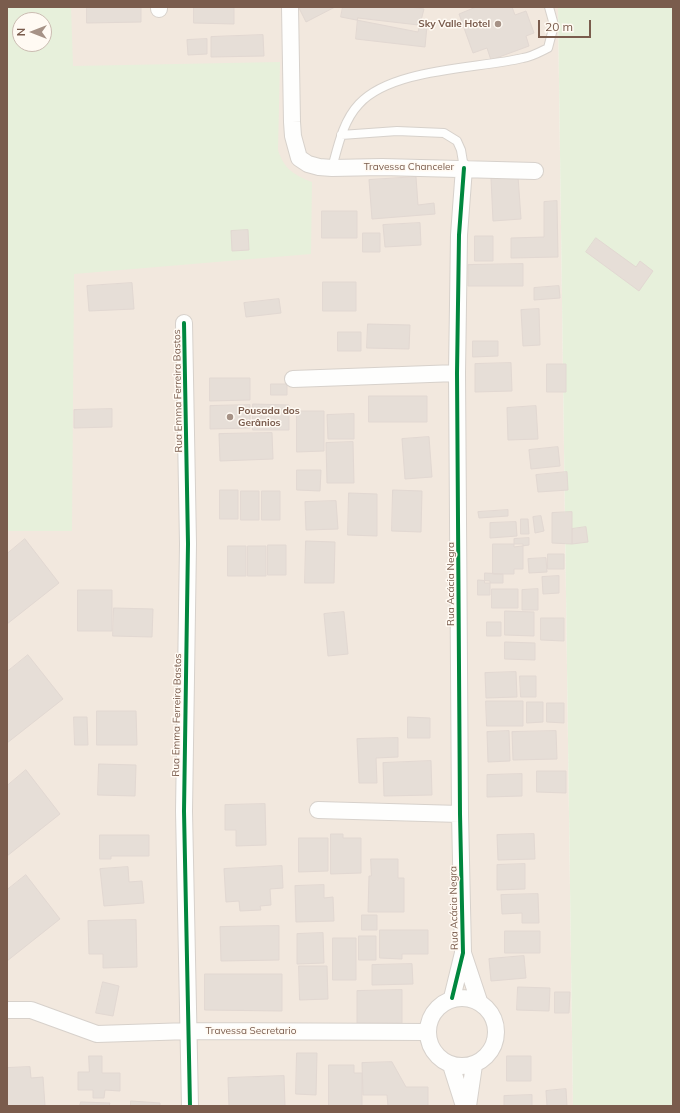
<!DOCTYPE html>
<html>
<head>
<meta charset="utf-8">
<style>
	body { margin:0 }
	#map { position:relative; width:680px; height:1113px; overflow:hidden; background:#f9f5f0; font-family:Mulish,sans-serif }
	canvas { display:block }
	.frame { position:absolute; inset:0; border:8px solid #7a5c4d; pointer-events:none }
	.north { position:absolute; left:12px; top:12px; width:40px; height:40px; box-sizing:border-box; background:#fffaf3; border:1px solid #cabbb1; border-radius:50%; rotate:270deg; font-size:11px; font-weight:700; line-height:16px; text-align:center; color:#7a5c4d }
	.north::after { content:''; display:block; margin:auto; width:14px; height:18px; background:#a69286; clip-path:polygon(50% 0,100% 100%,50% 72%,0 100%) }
	.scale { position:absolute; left:538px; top:20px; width:53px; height:18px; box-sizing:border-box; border:2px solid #7a5c4d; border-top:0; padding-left:5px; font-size:12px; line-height:14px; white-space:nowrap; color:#7a5c4d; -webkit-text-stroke:3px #fffaf3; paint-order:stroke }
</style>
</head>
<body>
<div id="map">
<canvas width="680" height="1113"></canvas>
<div class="frame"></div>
<div class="north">N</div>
<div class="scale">20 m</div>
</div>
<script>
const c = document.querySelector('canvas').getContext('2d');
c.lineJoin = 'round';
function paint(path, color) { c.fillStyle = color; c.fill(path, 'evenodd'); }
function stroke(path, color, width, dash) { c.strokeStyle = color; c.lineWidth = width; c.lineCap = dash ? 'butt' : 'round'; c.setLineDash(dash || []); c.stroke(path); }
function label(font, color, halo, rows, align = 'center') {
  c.font = font + ' Mulish,sans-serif'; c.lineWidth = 3; c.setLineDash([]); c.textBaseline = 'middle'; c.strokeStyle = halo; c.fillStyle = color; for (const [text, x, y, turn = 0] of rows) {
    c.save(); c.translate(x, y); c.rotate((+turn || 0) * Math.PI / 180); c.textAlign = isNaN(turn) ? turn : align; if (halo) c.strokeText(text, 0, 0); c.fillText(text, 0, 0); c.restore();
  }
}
paint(new Path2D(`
	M7 7H558L573 1106H7ZM20 20H44V44H20Z`), '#f2e8de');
paint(new Path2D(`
	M7 7H71L73 66 280 62 278 150C284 169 294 175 312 182L311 254 74 274 72 531H7ZM20 20H44V44H20Z
	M558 7H673V1106H573Z`), '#e7f0db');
const building = new Path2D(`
	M87 7H141V22L87 23Z
	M194 7H234V24L194 23Z
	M300 7H335L306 22 299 8Z
	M343 7H411L424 9 418 32 341 17Z
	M512 7 515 15 526 11 534 33 526 36 529 46 491 60 487 48 473 53 459 14 476 7Z
	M358 18 427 26 425 47 356 39Z
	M263 35 264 56 211 57V37Z
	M207 39V54L188 55 187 40Z
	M518 176 521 219 493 221 491 178Z
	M416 177 418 205 434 203 435 214 372 219 369 180Z
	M557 201 558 257 511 258V238L544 237V202Z
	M322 211H357V238H322Z
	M420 223 421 245 385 247 383 225Z
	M248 230 249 250 232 251 231 231Z
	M363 233H380V252H363Z
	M475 236H493V261H475Z
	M596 238 636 267 640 261 653 271 639 291 586 252Z
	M523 264V286H468V265Z
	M323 282H356V311H323Z
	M132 283 134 309 89 311 87 286Z
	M559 286 560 298 534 300V288Z
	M279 299 281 313 246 317 244 303Z
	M539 309 540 345 523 346 521 310Z
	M368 324 410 325 409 349 367 348Z
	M338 332H361V351H338Z
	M473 341H498V356L473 357Z
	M511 363 512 391 475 392V364Z
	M547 364H566V392H547Z
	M210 378H250V400L210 401Z
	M271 384H287V395H271Z
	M369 396H427V422H369Z
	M253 404 289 405V430H253Z
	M250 405V428L210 429V406Z
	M536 406 538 439 508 440 507 408Z
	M112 409V427L74 428V410Z
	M297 411H324V451L297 452Z
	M354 414V439H328L327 415Z
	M272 433 273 459 220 461 219 434Z
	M429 437 432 477 405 479 402 439Z
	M353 442 354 483H327L326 443Z
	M558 447 560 466 531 469 529 450Z
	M297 470H321L320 491 297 490Z
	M567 472 568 490 538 492 536 475Z
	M220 490H238V519H220Z
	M393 490 422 491 421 532 392 531Z
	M241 491H259V520H241Z
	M262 491H280V520H262Z
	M349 493 377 494V536L348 535Z
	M336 501 338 529 306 530 305 502Z
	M508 510V516L479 518 478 512Z
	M572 512V544L552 543V513Z
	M541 516 544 531 535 533 533 517Z
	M521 519H528L529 534H521Z
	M516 522 517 536 490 538V523Z
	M586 527 588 542 572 544V529Z
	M529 538V545L514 547V539Z
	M25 539 59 583 7 624V554Z
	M306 541 335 542 334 583H305Z
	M493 544H523V569H514V574H493Z
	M268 545H286V575H268Z
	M228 546H246V576H228Z
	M248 546H266V576H248Z
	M548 554H564V569H548Z
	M546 558 547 572 529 573 528 559Z
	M485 573 503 574V583H485Z
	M559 576V593L543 594 542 577Z
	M478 580 490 581V595H478Z
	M492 589H518V608H492Z
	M538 589V610H522V590Z
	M78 590H112V631H78Z
	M114 608 153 609 152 637 113 636Z
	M505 611 534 612V636L505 635Z
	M344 612 348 654 328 656 324 614Z
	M541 618H564V641L541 640Z
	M487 622H501V636H487Z
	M505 642 535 643V660L505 659Z
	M28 655 63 699 7 743V672Z
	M516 672 517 697 486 698 485 673Z
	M520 676H536V697H521Z
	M486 701H523V726H487Z
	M527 702H543V722L527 723Z
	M547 703H564V723L547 722Z
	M97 711H136L137 745H97Z
	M74 717H87L88 745H75Z
	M408 717 430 718V738H408Z
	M509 731 510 761 488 762 487 732Z
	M556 731 557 759 513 760 512 732Z
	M398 738V757L376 758 377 783H359L357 739Z
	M431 761 432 795 384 796 383 763Z
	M99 764 136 765 135 796 98 795Z
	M26 770 60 814 7 856V786Z
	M537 771H566V793L537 792Z
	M522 774V796L487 797V775Z
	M265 804 266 845 236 846V830H225V805Z
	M331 834H343V838H361V873L331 874Z
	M534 834 535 859 498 860 497 835Z
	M100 835H149V856H111V859H100Z
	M299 838H328V871L299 872Z
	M371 859H398V878H404V912H368L369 876H371Z
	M525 864V889L497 890V865Z
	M282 866 283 888 270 889 271 905 260 906 261 910 240 911 239 901 226 902 224 869Z
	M128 867 129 882 142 881 144 903 104 906 100 869Z
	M26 875 60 919 7 961V890Z
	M324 885V898L333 897 334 921 296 922 295 886Z
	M538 894 539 923H522V913L502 914 501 895Z
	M362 915H377V930H362Z
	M136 920 137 967 103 968V954H89L88 921Z
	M279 926V960L221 961 220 927Z
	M380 930H428V954H402V959L380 958Z
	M505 931H540V953H505Z
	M323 933 324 963 297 964V934Z
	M359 936H376V960H359Z
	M333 938H356V980H333Z
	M524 956 526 978 491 981 489 959Z
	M412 964 413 984 372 985V965Z
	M299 966H327L328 999 300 1000Z
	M205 974H282V1011L205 1010Z
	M103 982 119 986 113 1016 96 1013Z
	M518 987 550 988 549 1011 517 1010Z
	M402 990V1023H357V991Z
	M555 992H570L569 1013H555Z
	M297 1053H317L316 1095 296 1094Z
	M89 1056H102V1073H120V1091L105 1090 104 1098H93V1090H78V1072H89Z
	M507 1056H531V1081H507Z
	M392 1062 406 1087H428V1106H388L387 1095H363L362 1063Z
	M329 1065H354V1073H362V1106H329Z
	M30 1067 31 1078 43 1077 45 1106H7V1068Z
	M284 1076 285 1106H229L228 1078Z
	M566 1089 567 1106H547L546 1091Z
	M532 1095V1106H504V1096Z
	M131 1101 160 1103V1106H131Z
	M81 1102 110 1103 109 1106H80Z`);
paint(building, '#e6ded7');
stroke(building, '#e2d8d2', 1);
const service = new Path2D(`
	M341 135 397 131 444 133 457 141 461 150 464 168
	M332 168C338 146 343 121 359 104 392 68 477 69 523 58 531 57 540 52 548 48L554 25 549 7`);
const minor = new Path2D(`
	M290 7 292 122 293 136 299 158 308 164 319 167 332 168 382 167 535 171
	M159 9V7
	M184 323 188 544 184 811 190 1106
	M293 379 457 373
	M318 810 460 814
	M463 953 479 1001
	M428 1032a34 34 0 1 1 68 0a34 34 0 1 1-68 0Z
	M452 998 463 953 460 814 457 373 459 235 464 168
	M7 1010H31L97 1034 190 1031 427 1032
	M451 1065 464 1106
	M468 1106 474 1065`);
stroke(service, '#d7d1cb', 10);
stroke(minor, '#d7d1cb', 18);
stroke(service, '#fefefd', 8);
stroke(minor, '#fefefd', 16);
stroke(new Path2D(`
	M184 323 188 544 184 811 190 1106
	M452 998 463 953 460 814 457 373 459 235 464 168`), '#00873e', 4);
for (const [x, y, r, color] of [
	[498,24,4,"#a69286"],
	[230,417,4,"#a69286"]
]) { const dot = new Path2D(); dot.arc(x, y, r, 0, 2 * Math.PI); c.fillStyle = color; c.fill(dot); stroke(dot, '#fffaf3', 1.5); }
label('bold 10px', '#7a5c4d', '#fffaf3', [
	["Sky Valle Hotel",490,24],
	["Pousada dos",238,411,"left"],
	["Gerânios",238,423,"left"]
], 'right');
label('10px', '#7a5c4d', '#fffaf3', [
	["Travessa Chanceler",409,167],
	["Rua Emma Ferreira Bastos",178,391,-91],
	["Rua Acácia Negra",451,584,-90],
	["Rua Emma Ferreira Bastos",177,715,-89],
	["Rua Acácia Negra",454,908,-91],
	["Travessa Secretario",251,1031]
]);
</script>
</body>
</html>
